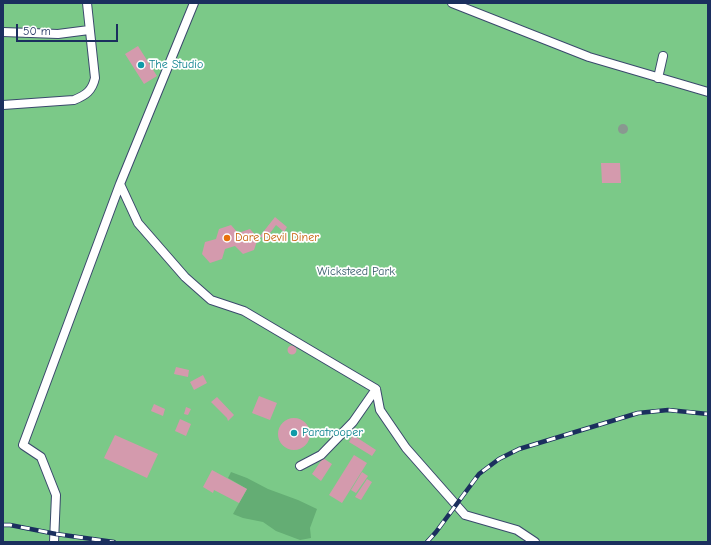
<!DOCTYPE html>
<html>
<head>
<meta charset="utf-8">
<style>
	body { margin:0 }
	#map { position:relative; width:711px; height:545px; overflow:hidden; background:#eddfbd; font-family:"Comic Neue",sans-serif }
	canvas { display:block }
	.frame { position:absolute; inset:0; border:4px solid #1b2f5e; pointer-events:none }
	.scale { position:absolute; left:16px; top:24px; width:102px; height:18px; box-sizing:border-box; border:2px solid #1b2f5e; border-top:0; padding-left:5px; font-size:12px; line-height:14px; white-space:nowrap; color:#1b2f5e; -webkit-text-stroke:3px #fff; paint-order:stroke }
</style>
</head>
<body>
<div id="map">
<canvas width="711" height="545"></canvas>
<div class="frame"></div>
<div class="scale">50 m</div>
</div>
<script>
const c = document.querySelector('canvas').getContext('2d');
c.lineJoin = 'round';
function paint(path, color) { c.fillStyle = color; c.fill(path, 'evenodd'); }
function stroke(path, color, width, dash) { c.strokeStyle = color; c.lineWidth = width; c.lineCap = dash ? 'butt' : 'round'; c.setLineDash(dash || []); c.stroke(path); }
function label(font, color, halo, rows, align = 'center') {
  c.font = font + ' "Comic Neue",sans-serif'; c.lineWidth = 3.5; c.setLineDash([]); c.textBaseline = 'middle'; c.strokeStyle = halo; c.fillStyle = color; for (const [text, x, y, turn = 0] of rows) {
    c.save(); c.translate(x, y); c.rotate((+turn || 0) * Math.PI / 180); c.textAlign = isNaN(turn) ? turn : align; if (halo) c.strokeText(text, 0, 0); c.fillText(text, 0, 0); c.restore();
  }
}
paint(new Path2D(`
	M3 3H708V542H3Z`), '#7bc988');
paint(new Path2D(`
	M231 472 247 478 268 489 298 500 317 509 310 528 311 538 300 540 276 531 263 522 243 518 233 514 247 489 228 478Z`), '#64ad74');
paint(new Path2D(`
	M138 46 157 76 144 84 125 54Z
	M601 163H620L621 183H602Z
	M275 217 287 227 284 232 276 225 265 240 260 236Z
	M231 225 238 233 250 229 258 238 254 250 243 254 235 246 225 249 222 259 210 263 202 254 205 242 216 239 219 229Z
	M287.5 350a4.5 4.5 0 1 1 9 0a4.5 4.5 0 1 1-9 0Z
	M176 367 189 370 188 377 174 374Z
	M203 375 207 383 194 390 190 382Z
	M259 396 277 403 270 420 252 413Z
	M217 397 234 415 228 421 227 418 211 402Z
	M154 404 165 409 163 416 151 411Z
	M186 407 191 409 188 415 184 414Z
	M278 434a16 16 0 1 1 32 0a16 16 0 1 1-32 0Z
	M180 419 191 424 186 436 175 431Z
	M115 435 158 454 147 478 104 458Z
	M353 435 376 450 372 456 349 442Z
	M354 455 367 463 342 503 329 495Z
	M323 458 332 464 321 481 312 474Z
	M212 470 247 489 239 503 214 490 213 493 203 487Z
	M362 472 368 476 356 493 351 490Z
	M367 479 372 482 361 500 355 497Z`), '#d49aad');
const service = new Path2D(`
	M194 3 120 184 138 223 185 277 211 300 244 311 376 389 380 410 406 448 465 515 517 530 535 542
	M452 3 589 57 708 92
	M3 32 58 34 89 30
	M658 78 663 56
	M3 105 74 100C86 95 92 91 95 78L87 3
	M300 466 321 455 353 422 376 389
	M54 542 56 495 41 457 23 445 120 184`);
stroke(service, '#3a496c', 10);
stroke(service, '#fff', 8);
const rail = new Path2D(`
	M3 525H10L56 534 114 542
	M427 542 436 532 479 474 499 459 519 449 638 413 668 410 708 414`);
stroke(rail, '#1b2f5e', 4.5);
stroke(rail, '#fff', 3, [9]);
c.fillStyle = '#899890';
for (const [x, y] of [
	[623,129]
]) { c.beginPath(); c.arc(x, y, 5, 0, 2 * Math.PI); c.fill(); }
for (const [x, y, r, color] of [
	[141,65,4,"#0f9aa8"],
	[227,238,4,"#e8710a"],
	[294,433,4,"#0f9aa8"]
]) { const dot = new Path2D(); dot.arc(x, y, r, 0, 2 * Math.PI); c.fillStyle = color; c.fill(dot); stroke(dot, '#fff', 1.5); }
label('12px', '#0d838f', '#fff', [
	["The Studio",149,65],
	["Paratrooper",302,433]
], 'left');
label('12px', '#c56008', '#fff', [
	["Dare Devil Diner",235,238]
], 'left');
label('12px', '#385d6b', '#fff', [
	["Wicksteed Park",356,272]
]);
</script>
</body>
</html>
